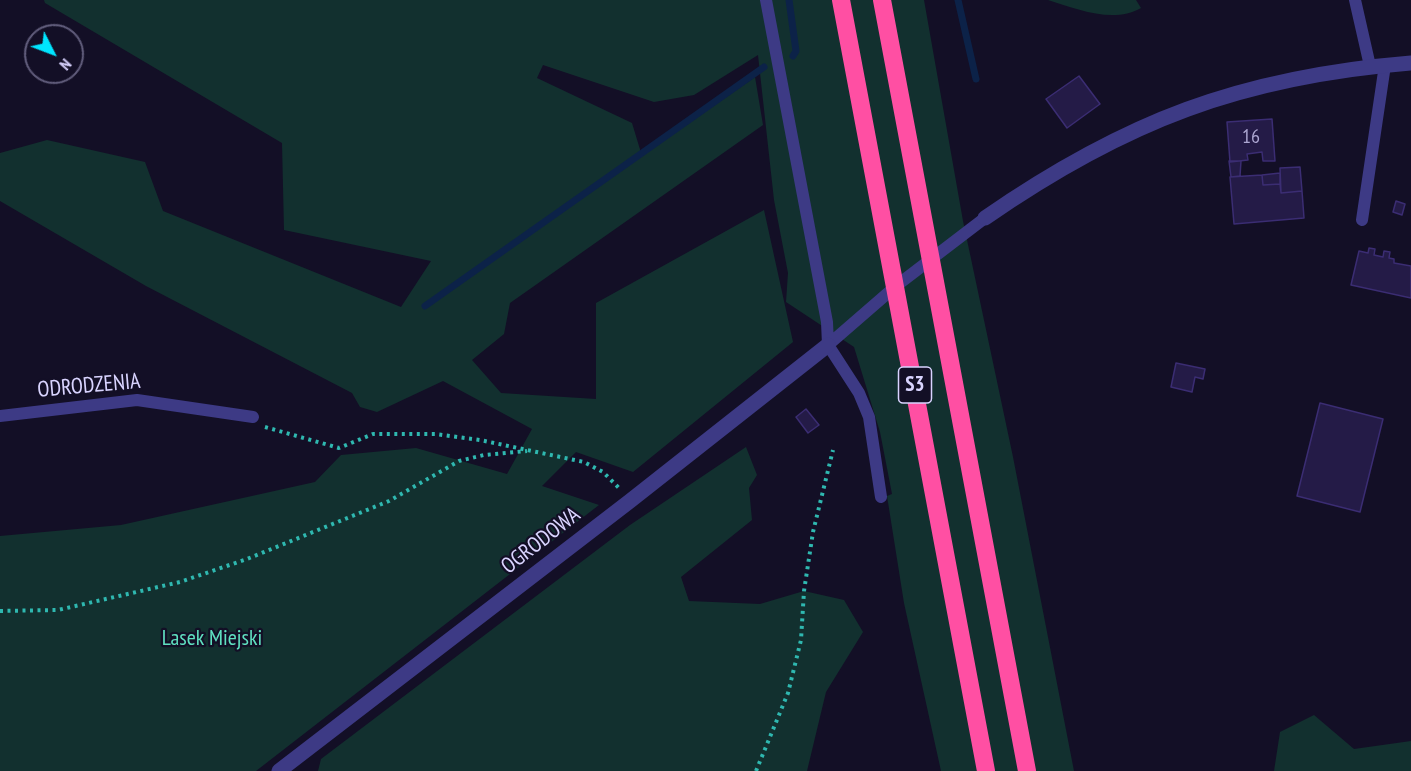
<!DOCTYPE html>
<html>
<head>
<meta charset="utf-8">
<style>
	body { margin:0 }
	#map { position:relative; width:1411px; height:771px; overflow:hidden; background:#130f26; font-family:"PT Sans Narrow",sans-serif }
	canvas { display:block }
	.north { position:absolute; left:24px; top:24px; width:60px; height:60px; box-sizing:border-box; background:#130f26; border:2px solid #625e7d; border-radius:50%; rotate:132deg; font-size:16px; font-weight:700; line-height:24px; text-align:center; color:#d9d4ff }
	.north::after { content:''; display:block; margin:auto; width:21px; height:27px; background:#00e5ff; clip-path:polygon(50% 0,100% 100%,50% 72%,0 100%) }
</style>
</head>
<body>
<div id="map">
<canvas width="1411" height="771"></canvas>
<div class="north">N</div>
</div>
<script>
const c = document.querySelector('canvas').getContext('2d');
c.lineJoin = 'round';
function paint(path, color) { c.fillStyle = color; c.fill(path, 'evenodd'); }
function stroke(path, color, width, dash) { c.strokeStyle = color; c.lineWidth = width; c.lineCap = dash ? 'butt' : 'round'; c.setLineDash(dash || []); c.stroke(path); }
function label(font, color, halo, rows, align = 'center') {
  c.font = font + ' "PT Sans Narrow",sans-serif'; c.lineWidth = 4.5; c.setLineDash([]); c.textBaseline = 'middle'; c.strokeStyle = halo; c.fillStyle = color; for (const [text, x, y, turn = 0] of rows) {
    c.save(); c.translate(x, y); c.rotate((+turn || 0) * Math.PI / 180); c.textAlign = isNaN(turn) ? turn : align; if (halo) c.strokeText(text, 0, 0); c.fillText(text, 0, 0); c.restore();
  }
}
paint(new Path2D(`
	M44 0H924L963 221 1013 457 1074 771H941L904 603 887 496 892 494 880 432 854 347 786 302 788 273 774 200 758 55 694 95 654 102 543 65 537 78 632 123 642 156 755 77 763 125 510 303 504 334 472 360 501 393 596 399V303L764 210 793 342 633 472 576 452 542 486 599 505 256 771H0V536L121 525 315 482 341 455 416 448 507 474 532 429 443 381 377 412 360 407 352 393 146 286 0 201V153L47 140 145 162 163 211 401 307 431 261 284 230 282 143 45 3Z
	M1048 0H1136L1141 8C1113 24 1077 9 1048 0Z
	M746 447 757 475 749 488 752 520 681 577 689 601 760 604 804 591 844 600 863 632 826 692 807 771H318L321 759 630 525Z
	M1314 715 1354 749 1411 741V771H1274L1280 732Z`), '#12302f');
stroke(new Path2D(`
	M789 0 796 51 793 56
	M958 0 976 79
	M425 306 764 67`), '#0c2248', 7);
const building = new Path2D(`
	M1079 76 1100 104 1067 128 1046 99Z
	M1272 119 1275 161H1263L1262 152 1247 154 1248 160 1230 162 1227 122Z
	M1229 161H1241L1240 176 1231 177Z
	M1300 167 1302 191 1281 193 1280 168Z
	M1280 173V184L1263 185 1262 175Z
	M1262 175 1263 185 1280 184 1281 193 1302 191 1304 218 1234 224 1230 177Z
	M1396 201 1405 204 1402 215 1393 212Z
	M1369 248 1375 249 1374 255 1383 257 1384 251 1390 252 1389 258 1394 259V263L1411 266V298L1351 285 1359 251 1368 253Z
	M1176 363 1205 369 1203 379 1195 377 1192 392 1171 387Z
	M1320 403 1383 419 1360 512 1297 496Z
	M806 409 819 425 808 433 796 417Z`);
paint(building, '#241b47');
stroke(building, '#3b2d73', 1.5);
stroke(new Path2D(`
	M265 427 339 448 373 434H435L480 440 584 462 603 472 620 489
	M0 611 58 610 180 582 247 559 389 501 459 461 484 455 527 451
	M756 771 788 693 801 640 804 591 813 532 833 450`), '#2fb8b0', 4, [3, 4.5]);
stroke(new Path2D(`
	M766 0 827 322 828 345 859 393 869 417 881 497
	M1355 0 1370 66
	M1362 220 1385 65
	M828 345 896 286 985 218
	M0 416 137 400 253 417`), '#3d3a85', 12);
stroke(new Path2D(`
	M985 218C1125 121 1241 77 1411 63
	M279 771 630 501 828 345`), '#3d3a85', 15);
stroke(new Path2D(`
	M841 0 986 771
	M882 0 1027 771`), '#ff4fa3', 18);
label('20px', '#aca6d1', null, [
	["16",1251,137]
]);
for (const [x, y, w] of [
	[915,385,33]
]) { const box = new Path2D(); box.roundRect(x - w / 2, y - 18, w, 36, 4.5); c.fillStyle = '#130f26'; c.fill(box); stroke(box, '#d9d4ff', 1.5); }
label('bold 21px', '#d9d4ff', null, [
	["S3",915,385]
]);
label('22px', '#d9d4ff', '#130f26', [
	["ODRODZENIA",89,386,-5],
	["OGRODOWA",541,541,-38]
]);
label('22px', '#5fe0c0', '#130f26', [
	["Lasek Miejski",212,639]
]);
</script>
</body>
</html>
